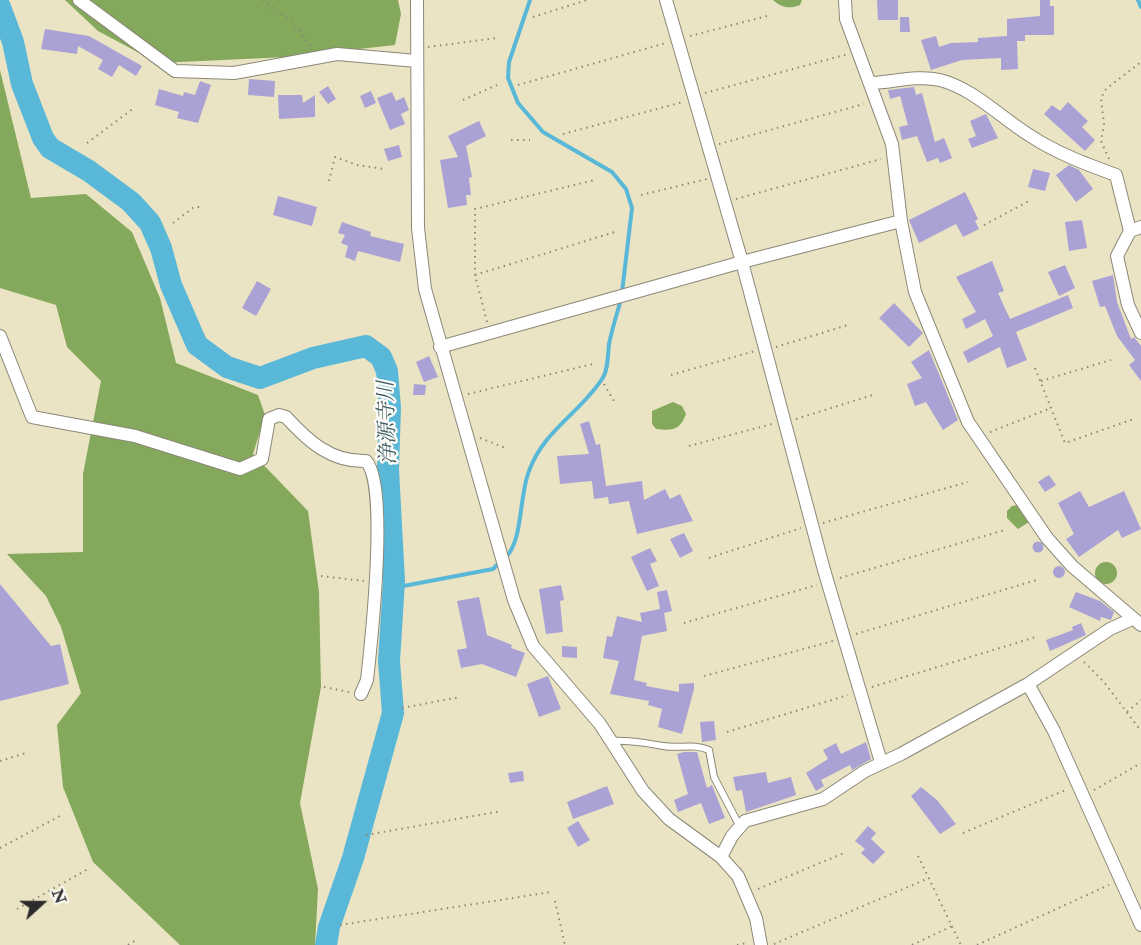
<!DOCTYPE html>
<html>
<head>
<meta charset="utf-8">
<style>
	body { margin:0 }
	#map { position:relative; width:1141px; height:945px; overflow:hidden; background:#ebe4c4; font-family:"IM FELL Double Pica",serif }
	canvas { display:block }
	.north { position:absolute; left:12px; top:873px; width:60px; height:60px; -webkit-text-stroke:4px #fdfcf7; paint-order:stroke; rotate:69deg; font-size:16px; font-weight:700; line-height:24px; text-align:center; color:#2b2b2b }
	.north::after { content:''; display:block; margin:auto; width:21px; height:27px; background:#2b2b2b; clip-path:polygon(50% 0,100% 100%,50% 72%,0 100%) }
</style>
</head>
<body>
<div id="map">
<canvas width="1141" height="945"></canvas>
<div class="north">N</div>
</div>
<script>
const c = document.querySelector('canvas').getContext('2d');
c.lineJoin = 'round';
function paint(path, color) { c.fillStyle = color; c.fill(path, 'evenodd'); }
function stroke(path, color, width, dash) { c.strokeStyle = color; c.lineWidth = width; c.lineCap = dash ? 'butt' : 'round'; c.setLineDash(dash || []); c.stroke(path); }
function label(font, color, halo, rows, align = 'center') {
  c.font = font + ' "IM FELL Double Pica","Noto Serif JP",serif'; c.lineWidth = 4.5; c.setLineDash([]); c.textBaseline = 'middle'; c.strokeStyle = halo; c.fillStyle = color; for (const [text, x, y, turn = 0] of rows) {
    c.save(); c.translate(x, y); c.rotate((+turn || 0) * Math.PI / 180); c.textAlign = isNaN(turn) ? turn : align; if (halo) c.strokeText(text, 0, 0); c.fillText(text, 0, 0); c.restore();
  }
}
paint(new Path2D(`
	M65 0H398L401 14 395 45 288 57 158 63 98 31Z
	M773 0H802L800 5C789 9 782 8 773 0Z
	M0 70 31 198 86 194 132 232 160 298 176 363 258 395 265 415 253 454 308 511 319 592 321 687 300 803 318 889 315 945H180L93 862 63 787 57 725 81 693 61 627 46 596 7 554 83 552V474L101 381 67 347 56 305 0 288Z
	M673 402 682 406 686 414C680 430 673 431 656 429L652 424V411Z
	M1018 505 1029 522 1018 529 1007 518V511L1012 506Z
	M1095 573a11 11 0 1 1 22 0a11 11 0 1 1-22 0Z`), '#84a85c');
stroke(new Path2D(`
	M530 0 509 62 508 78 518 103 543 132 612 172 626 189 632 208 622 292
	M1138 0 1141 7
	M506 557C523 540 519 496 529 471 544 430 580 413 602 379 608 371 608 354 609 344 612 329 617 314 621 299
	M393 588 493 569 500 562`), '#59b8d7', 4);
stroke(new Path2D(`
	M0 7 13 42 22 84 43 138 50 148 89 171 131 202 150 223 161 248 171 285 197 345 227 367 260 378 313 358 366 346 381 357 387 371 390 408 388 469 394 581 389 661 393 713 353 858 329 927 326 945`), '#59b8d7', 22);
paint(new Path2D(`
	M877 0H898V20H878Z
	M1040 0H1050V6H1054V35H1025V41H1017L1018 69 1001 70V58L962 60 931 70 921 40 936 36 939 47 951 43 978 42V38L1007 36V19L1040 16Z
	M900 17H909L910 32H900Z
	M45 29 89 36 142 66 136 76 119 65 112 77 98 69 103 60 78 46 77 54 41 49Z
	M249 79 275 81 274 97 248 95Z
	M200 81 211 85 198 123 177 118 179 112 155 105 159 89 183 96 184 92 195 95Z
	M328 86 336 99 328 104 319 92Z
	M914 87 916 95 922 93 935 142 944 138 952 158 940 163 938 158 927 162 917 136 902 140 899 127 908 125 900 96 890 99 888 90Z
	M371 91 376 103 365 108 360 96Z
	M392 92 396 101 404 97 409 110 401 114 405 124 390 130 377 98Z
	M278 95H302L303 103 315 95V117L279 119Z
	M1068 102 1088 121 1082 127 1095 140 1085 151 1044 114 1052 105 1060 111Z
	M986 114 998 138 972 148 968 139 976 136 970 121Z
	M479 121 486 136 466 146 472 177 469 178 471 195H466L467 205 448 208 440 160 458 157 448 136Z
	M399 145 402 157 388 161 384 149Z
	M1069 165 1079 170 1093 189 1076 202 1056 175Z
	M1033 169 1050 173 1045 191 1028 187Z
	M965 192 978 219 975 221 979 229 963 237 956 224 919 243 909 220Z
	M278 196 317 207 312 226 273 215Z
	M1082 220 1087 248 1069 251 1065 222Z
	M342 222 371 232 370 236 404 244 400 262 358 251 355 261 345 257 348 246 341 243 345 235 338 233Z
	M992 261 1004 291 998 293 1010 319 1068 295 1073 308 1016 332 1027 360 1007 368 1000 347 968 363 963 352 993 336 985 319 966 329 962 319 976 312 956 277Z
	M1065 265 1075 288 1059 296 1048 272Z
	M1113 275 1117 302 1131 339 1134 337 1141 346V381L1129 365 1135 360 1117 336 1105 306 1100 307 1092 281Z
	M257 281 271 289 256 316 242 308Z
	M894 303 923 333 909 347 879 318Z
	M929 350 958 420 943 430 926 402 915 406 907 384 922 378 911 362Z
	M429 356 438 377 424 382 416 362Z
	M414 384 426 385 425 395H413Z
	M589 421 596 445 600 444 606 486 642 481 644 500 665 489 670 499 680 494 693 521 637 534 629 501 609 504 608 497 594 499 592 481 560 484 557 456 589 454 580 424Z
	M1049 475 1056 485 1045 492 1038 482Z
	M1080 491 1089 507 1124 491 1141 529 1122 538 1118 530 1079 557 1066 539 1074 534 1058 503Z
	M684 533 693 551 680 558 670 539Z
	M1032.5 547a5.5 5.5 0 1 1 11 0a5.5 5.5 0 1 1-11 0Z
	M650 548 657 561 650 564 659 586 647 591 631 557Z
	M1053 572a6 6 0 1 1 12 0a6 6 0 1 1-12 0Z
	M0 584 51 646 60 644 69 684 0 701Z
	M561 585 564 600 560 601 563 632 546 634 539 589Z
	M667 590 672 611 664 613 667 631 642 636 634 680 647 683 646 686 679 692V684L694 683V689L682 734 658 727 662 709 648 705 649 701 610 694 619 661 603 658 607 636 612 637 617 616 642 622 640 613 660 609 657 592Z
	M1076 592 1100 601 1114 612 1111 620 1101 617 1100 621 1069 607Z
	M479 597 487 635 512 645 511 648 525 653 516 677 482 664 461 668 457 650 467 648 457 601Z
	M1081 623 1086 635 1050 651 1046 640 1073 630 1072 627Z
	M562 646 577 647V658L562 657Z
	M548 676 561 709 539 717 527 684Z
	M714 721 716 740 702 742 700 722Z
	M866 742 871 759 852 770 850 765 821 780 824 786 816 791 806 773 828 759 823 750 836 743 841 754Z
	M684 752H697L707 788 712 785 725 818 709 824 701 803 678 812 674 800 688 794 677 754Z
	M523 771 524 781 510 783 508 773Z
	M766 772 768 783 791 777 796 795 746 812 742 790 736 791 733 777Z
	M607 786 614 804 573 819 567 802Z
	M921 787 937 800 956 824 940 834 911 796Z
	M578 821 590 840 578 847 567 828Z
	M868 826 876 833 871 839 885 852 873 864 861 853 865 849 855 841Z`), '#aaa2d4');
const lane = new Path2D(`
	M611 741C630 740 645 743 663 746 680 749 693 743 709 750L714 777 740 827`);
const street = new Path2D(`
	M79 0 175 71 234 73 337 54 417 61
	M417 0 418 228 425 289 514 600 533 646 600 724 643 791 669 819 721 857 738 876 756 918 761 945
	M666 0 742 262 824 570 881 762
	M845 0 846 19 892 144 901 221 915 292 968 422 1047 538 1072 566 1141 625
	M872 83C894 82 917 75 940 80 974 89 1000 117 1029 135 1056 153 1086 164 1116 175L1130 231 1117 256 1128 305 1141 333
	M1130 231 1141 227
	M0 336 32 417 135 436 240 469 262 459 269 419 279 415 286 417C309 442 331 462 366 461 389 484 371 644 367 680L361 694
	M440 347 742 262 901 221
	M1028 684 1054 731 1141 925
	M721 857 732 836 745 821 823 799 865 771 901 754 1028 684 1110 629 1132 619`);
stroke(lane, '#8b8878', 8);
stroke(street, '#8b8878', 14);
stroke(new Path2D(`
	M262 0 291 21 312 47
	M533 17 587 0
	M690 36 771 15
	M428 47 497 38
	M518 85 666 43
	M705 93 848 54
	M463 100 497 85
	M563 134 683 102
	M511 140H530
	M87 143 134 108
	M719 144 864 104
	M1109 159 1101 141 1104 124 1101 98 1106 89 1141 62
	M329 181 335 157 357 165 384 169
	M641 195 707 179
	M736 199 881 159
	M173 223 194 207H202
	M984 225 1031 200
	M475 275 615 232
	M487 322 475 275V209L595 180
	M776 347 848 325
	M1035 368 1065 443 1134 419
	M671 375 755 351
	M1041 381 1111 360
	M604 384 614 401
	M468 394 593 364
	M796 419 876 394
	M990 432 1051 408
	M480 438 508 449
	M689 446 772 424
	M823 523 968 482
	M709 558 801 528
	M321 576 364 581
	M840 578 1005 530
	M684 623 817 585
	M856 634 1040 579
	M1084 662 1104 682 1141 731
	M704 676 833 641
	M324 687 349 692
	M872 687 1036 637
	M402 708 460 697
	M1127 712 1141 700
	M727 732 848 695
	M0 761 26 753
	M1094 790 1141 763
	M963 833 1068 789
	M366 835 502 811
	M0 848 60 816
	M918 856 961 945
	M758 889 844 853
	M555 901 565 945
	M17 909 88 869
	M340 925 551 892
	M774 944 929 878
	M128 945 136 940
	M737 945 746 943
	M912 945 952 926
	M977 945 1109 885`), '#8b8878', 2, [1.5, 4.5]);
stroke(lane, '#fff', 6);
stroke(street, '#fff', 12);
label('italic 21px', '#3b5c67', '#fdfcf7', [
	["浄源寺川",389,423,-92]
]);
</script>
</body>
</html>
